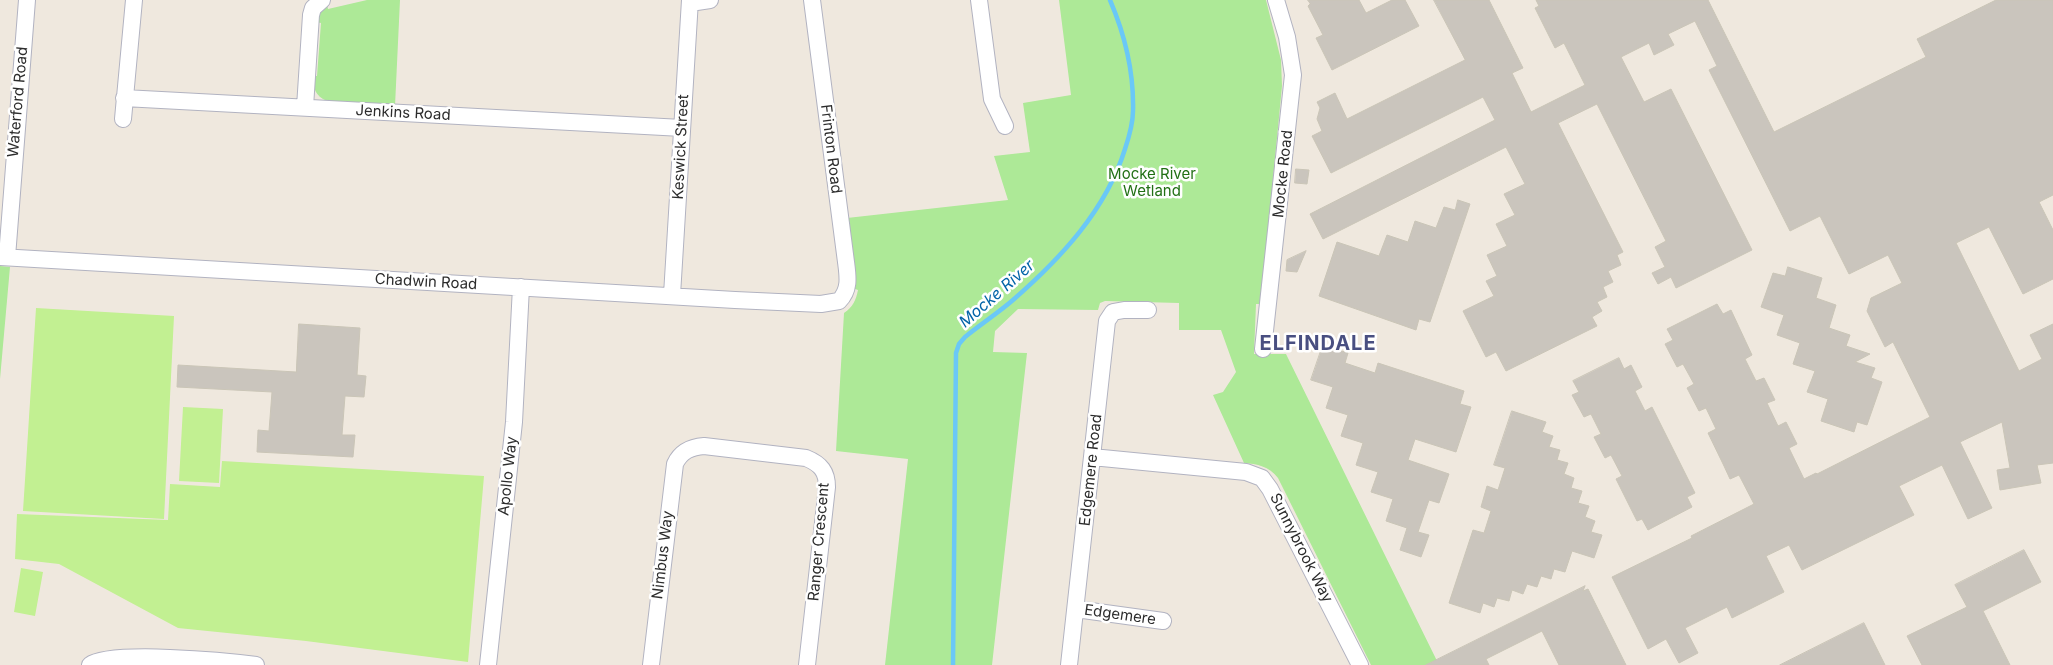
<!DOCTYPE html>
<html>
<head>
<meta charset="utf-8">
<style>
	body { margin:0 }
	canvas { display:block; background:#efe8de }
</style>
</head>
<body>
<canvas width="2053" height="665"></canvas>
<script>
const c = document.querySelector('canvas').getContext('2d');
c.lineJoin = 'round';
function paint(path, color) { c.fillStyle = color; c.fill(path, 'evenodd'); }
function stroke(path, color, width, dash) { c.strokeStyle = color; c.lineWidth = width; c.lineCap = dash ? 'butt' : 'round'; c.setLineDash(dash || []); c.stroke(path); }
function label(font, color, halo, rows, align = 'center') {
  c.font = font + ' Inter,sans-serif'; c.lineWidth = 5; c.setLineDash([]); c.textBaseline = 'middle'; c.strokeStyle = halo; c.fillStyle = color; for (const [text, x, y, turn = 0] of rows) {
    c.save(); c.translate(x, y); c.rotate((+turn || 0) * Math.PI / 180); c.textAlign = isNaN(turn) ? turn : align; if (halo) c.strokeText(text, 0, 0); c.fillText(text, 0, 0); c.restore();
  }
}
paint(new Path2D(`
	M367 0H400L395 106 327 101C315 96 313 88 313 76H317L321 23 316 22 318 13 327 5 328 9Z
	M1059 0H1266L1281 60 1282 86 1261 304H1256L1254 354H1286L1439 665H1371L1278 478C1269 466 1257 464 1244 463L1213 395 1223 392 1236 372 1221 330H1179V303L1105 301 1100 303 1098 310 1018 309 995 331 993 352 1027 353 992 665H885L908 459 836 451 844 313C853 307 856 300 858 290L855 289 847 218 1008 200 994 156 1030 152 1023 103 1071 95Z
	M0 266 10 267 0 379Z`), '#ade997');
paint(new Path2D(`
	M36 308 174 316 164 519 23 511Z
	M183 407 223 409 219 483 179 481Z
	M222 461 484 476 468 662 306 641 178 628 59 564 15 559 17 514 168 520 170 484 220 487Z
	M21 568 43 572 35 616 14 612Z`), '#c2f092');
stroke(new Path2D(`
	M953 665 956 353 959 344 965 337C981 324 998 313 1013 300 1061 258 1106 210 1125 149 1129 137 1133 124 1133 111 1134 73 1125 35 1110 0`), '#6ac8f7', 4.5);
const building = new Path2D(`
	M1308 0H1359L1366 13 1392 0H1405L1419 26 1332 70 1316 38 1323 35 1308 6 1310 4Z
	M1434 0H1489L1523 68 1512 73 1531 112 1585 85 1564 43 1555 48 1535 8 1539 6 1536 0H1708L1774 132 1926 57 1917 39 1996 0H2053V195L2039 202 2053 230V279L2023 294 1989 227 1956 243 2019 371 2042 359 2030 335 2053 324V463L2037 465 2041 483 2000 490 1997 470 2010 468 2002 422 1960 442 1992 508 1968 519 1942 465 1899 486 1914 515 1802 570 1789 545 1766 556 1784 592 1732 618 1727 607 1685 628 1698 653 1679 663 1666 639 1648 649 1612 577 1692 538 1691 536 1754 504 1739 475 1730 479 1724 466 1708 433 1716 429 1706 408 1699 411 1687 388 1694 384 1683 364 1677 367 1665 344 1673 340 1667 329 1717 304 1723 314 1731 310 1752 355 1745 359 1756 381 1764 378 1775 400 1767 403 1778 426 1786 422 1797 444 1789 448 1804 479 1816 473 1817 474 1930 417 1893 342 1885 347 1867 311 1871 298 1902 283 1888 255 1849 274 1820 216 1790 231 1709 70 1717 66 1695 21 1668 34 1674 45 1654 55 1649 43 1621 57 1644 102 1671 89 1752 250 1676 288 1671 277 1658 284 1652 273 1665 267 1655 247 1666 241 1597 104 1558 123 1623 252 1617 255 1621 265 1608 271 1613 282 1603 287 1607 297 1597 302 1602 311 1592 317 1597 326 1506 371 1496 352 1486 357 1463 311 1494 296 1486 281 1497 276 1487 255 1507 246 1496 224 1515 215 1504 194 1525 184 1506 147 1323 239 1310 214 1495 120 1483 97 1331 173 1312 136 1322 131 1317 119 1320 108 1317 102 1335 93 1347 119 1465 60Z
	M1296 169 1309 170 1307 184 1295 183Z
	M1458 200 1470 204 1430 322 1419 319 1416 330 1319 296 1337 242 1379 256 1387 235 1408 242 1415 221 1436 228 1444 207 1455 210Z
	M1306 251 1297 272 1286 271 1287 260Z
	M1788 267 1822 278 1816 298 1836 305 1829 328 1850 335 1846 346 1870 354 1855 362 1875 368 1871 378 1882 382 1867 425 1857 422 1854 432 1821 421 1828 399 1807 392 1815 371 1793 364 1800 343 1777 335 1784 315 1761 307 1773 273 1785 276Z
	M299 324 360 328 357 375 366 376 364 397 345 396 342 435H355L353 457 257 452 258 430 269 431 272 392 177 387 178 365 296 372Z
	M1323 345 1348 353 1345 363 1375 373 1378 363 1464 391 1460 404 1471 407 1456 452 1415 439 1408 460 1449 474 1439 503 1429 500 1418 532 1429 535 1421 557 1400 550 1407 528 1386 521 1393 499 1371 492 1378 472 1356 465 1363 443 1341 436 1348 415 1326 408 1333 387 1311 380Z
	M1619 358 1624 369 1631 365 1642 387 1635 391 1645 411 1652 407 1695 493 1687 497 1692 507 1648 530 1642 519 1637 521 1616 479 1622 476 1611 455 1605 458 1594 437 1601 434 1591 414 1584 417 1572 395 1579 392 1573 381Z
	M1512 411 1546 422 1542 432 1553 436 1549 447 1560 450 1557 460 1568 463 1564 474 1574 478 1571 488 1582 491 1578 503 1589 506 1585 517 1595 521 1591 532 1602 535 1594 558 1572 551 1565 572 1554 569 1551 579 1541 576 1537 587 1527 584 1523 594 1512 590 1509 601 1497 598 1494 607 1483 603 1480 613 1449 603 1473 530 1484 533 1491 511 1481 507 1487 486 1498 490 1505 468 1494 465Z
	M2024 550 2041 582 1983 611 2010 665H1922L1907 636 1967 607 1955 585Z
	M1585 586 1583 591 1588 589 1626 665H1559L1542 631 1486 659 1489 665H1426Z
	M1864 623 1885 665H1780Z`);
paint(building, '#cac5bd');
stroke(building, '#cac5b7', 1);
const minor = new Path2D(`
	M979 0 992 99 1005 126
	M690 3 710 0
	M124 98 682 128
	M305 107 311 15 313 8 322 0
	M123 119 134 0
	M0 257 735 300 821 304 839 301C850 290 848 277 846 262L812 0
	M7 257 27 0
	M672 295 690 0
	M1263 349 1293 75 1287 37 1276 0
	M1092 457 1246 472 1262 478 1270 489 1360 665
	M1076 609 1163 621
	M90 665C109 650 228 661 256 665
	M488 665 514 422 521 287
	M651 665 675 464C681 451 691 447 704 446L806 458C821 464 827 472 827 487L807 665
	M1069 665 1107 321 1113 312 1124 310H1148`);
stroke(minor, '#b2b3c1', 18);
stroke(minor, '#fff', 16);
label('15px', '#2c2c2c', '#fff', [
	["Waterford Road",18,102,-85],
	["Jenkins Road",403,113,3],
	["Keswick Street",681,147,-87],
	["Frinton Road",831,149,83],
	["Mocke Road",1283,174,-84],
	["Chadwin Road",426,282,3],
	["Edgemere Road",1091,470,-84],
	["Apollo Way",508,476,-84],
	["Ranger Crescent",819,542,-85],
	["Sunnybrook Way",1301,548,63],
	["Nimbus Way",663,555,-83],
	["Edgemere",1120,615,8]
]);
label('15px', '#227015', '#fff', [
	["Mocke River",1152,174],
	["Wetland",1152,191]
]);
label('italic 16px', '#0465a8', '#fff', [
	["Mocke River",997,294,-41]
]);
c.letterSpacing = '1px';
label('bold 20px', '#494f81', '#fff', [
	["ELFINDALE",1318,344]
]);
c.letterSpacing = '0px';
</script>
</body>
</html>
